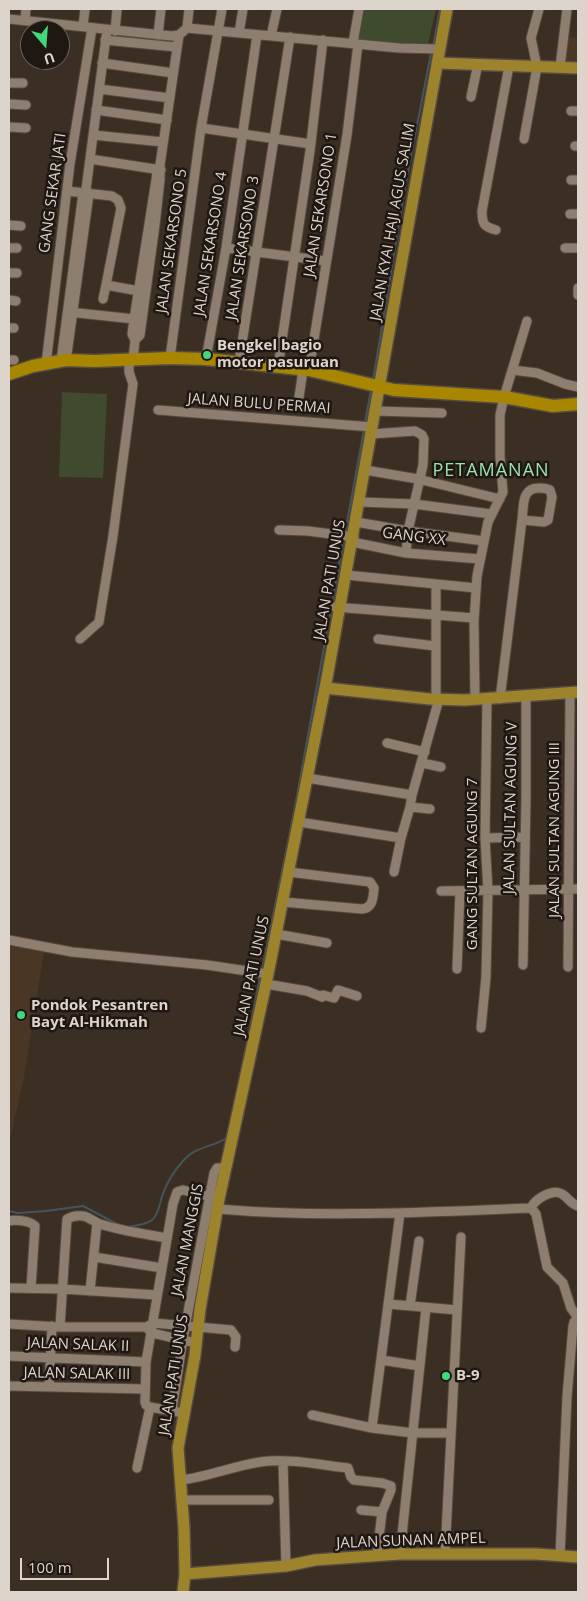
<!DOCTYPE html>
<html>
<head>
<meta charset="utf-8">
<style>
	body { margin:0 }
	#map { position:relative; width:587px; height:1601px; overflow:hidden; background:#3b2e22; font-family:"Open Sans",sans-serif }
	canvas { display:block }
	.frame { position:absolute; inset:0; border:10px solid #ddd4cc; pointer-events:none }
	.north { position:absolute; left:20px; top:20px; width:50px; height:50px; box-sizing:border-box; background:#1e1712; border:1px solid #6a635c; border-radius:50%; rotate:162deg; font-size:14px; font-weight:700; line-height:20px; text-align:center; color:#ddd4cc }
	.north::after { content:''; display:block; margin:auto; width:18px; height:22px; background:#42d77c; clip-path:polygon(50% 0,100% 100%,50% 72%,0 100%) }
	.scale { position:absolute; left:20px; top:1558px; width:89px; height:22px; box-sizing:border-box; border:2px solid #ddd4cc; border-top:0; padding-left:6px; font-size:15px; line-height:18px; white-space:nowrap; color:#ddd4cc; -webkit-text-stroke:4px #1e1712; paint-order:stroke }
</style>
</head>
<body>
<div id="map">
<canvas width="587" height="1601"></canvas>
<div class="frame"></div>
<div class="north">U</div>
<div class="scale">100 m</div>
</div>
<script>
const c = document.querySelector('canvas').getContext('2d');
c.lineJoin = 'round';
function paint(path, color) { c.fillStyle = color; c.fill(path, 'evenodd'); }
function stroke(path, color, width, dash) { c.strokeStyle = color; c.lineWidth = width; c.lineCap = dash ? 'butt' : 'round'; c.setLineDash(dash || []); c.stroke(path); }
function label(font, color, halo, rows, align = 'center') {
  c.font = font + ' "Open Sans",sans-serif'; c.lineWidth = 5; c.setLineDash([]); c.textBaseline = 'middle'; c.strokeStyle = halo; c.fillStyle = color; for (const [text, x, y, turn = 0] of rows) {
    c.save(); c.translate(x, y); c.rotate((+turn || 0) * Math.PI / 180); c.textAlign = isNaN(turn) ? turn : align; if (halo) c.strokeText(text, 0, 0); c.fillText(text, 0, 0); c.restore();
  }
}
paint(new Path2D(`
	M565 37 578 38V64L565 63Z
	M9 946 44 952 24 1078 9 1143Z`), '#493625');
paint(new Path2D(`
	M363 9H436L427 48 358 44Z
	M62 392 107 394 103 478 59 477Z`), '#404a2e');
stroke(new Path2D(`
	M433 46 440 9
	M373 380 406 182 431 53
	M365 422 371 390
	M345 533 364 429
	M262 970 294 812 344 537
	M247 1044 260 977
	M9 1211 18 1213 46 1211 83 1206 121 1226
	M126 1227C134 1226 146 1225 152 1220 160 1213 160 1199 164 1191 168 1181 176 1169 183 1161 194 1147 212 1147 227 1138`), '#42555d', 2);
const minor = new Path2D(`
	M222 9 201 128 311 144
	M9 19 172 36 179 35 187 28 399 48 440 49
	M25 20 26 9
	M83 26 85 9
	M187 28 189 9
	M115 31 117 9
	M239 33 243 9
	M158 35 161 9
	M271 36 277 9
	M105 40 176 47
	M353 43 359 9
	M102 63 173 73
	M560 67 567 9
	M9 83H23
	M99 89 170 98
	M471 97 478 64
	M9 104 26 105
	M96 110 167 120
	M571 111H578
	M9 127 26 128
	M93 135 163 142
	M524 139 537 67 531 38 539 9
	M575 146H578
	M90 159 161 170
	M160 165 157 170 156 180 134 319 132 334 135 340 140 335 155 225 160 180V165L179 35
	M571 180H578
	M67 191 112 196 118 200 121 208 106 285 139 291
	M570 214H578
	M9 225 21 226
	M496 230C484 227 482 224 482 211L509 66
	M9 248H17
	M226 248 326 261
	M565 248H578
	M9 273H17
	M578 288V295
	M103 299 106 285
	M9 300 16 301
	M69 312 134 319
	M9 328H14
	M67 354 89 194 86 189
	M170 358 201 128
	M206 359 226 248 257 35
	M9 360H14
	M133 360 135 340
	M61 361 83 193 86 189 107 30
	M239 362 290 37
	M46 364 70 164 92 28
	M278 367 310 151 323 40
	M309 370 347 135 358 44
	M512 370 537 373 565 384 578 387
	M298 404 303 370
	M158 410 372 427
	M375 411 442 413
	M371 434 415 431 422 435 424 439 423 465 408 531 406 553
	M365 470 418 479 500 499
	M359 502 414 504 491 514
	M356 522 408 531 484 541
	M279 530 308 531 354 537
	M352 542 406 553 480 559
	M346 575 476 588
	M436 584V699
	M335 607 474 618
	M80 639 99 622 113 536 133 384 129 372V360
	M378 639 435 646
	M500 699 522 520C524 506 521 488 539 488 544 488 546 488 550 490L552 497 548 520 544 522 522 520
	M475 700 474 621 477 576 488 522 503 492 500 457V415L504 397 527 321
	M387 743 425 752
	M422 763 441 767
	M307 778 412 795 439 699
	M410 807 430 809
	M299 822 401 838 410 807 412 795
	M485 838 525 837
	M394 872 401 838
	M441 891 578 889
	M283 902 362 909C373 908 373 898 374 888L370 882 289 872
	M276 934 327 943
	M9 940 72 952 207 965 268 974
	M523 965 526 797V696
	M568 967 570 693
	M457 969 460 891
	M266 984 307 991 322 997 323 995 334 998 338 990 357 996
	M481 1028 486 977 488 891 485 838 487 699
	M531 1208 536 1214 547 1267 563 1283 571 1308 578 1318
	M531 1208C535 1199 553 1188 562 1194 569 1198 569 1203 578 1206
	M218 1209C322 1218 427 1212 531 1208
	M9 1221C16 1219 30 1221 35 1226L31 1288
	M94 1257 162 1268
	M9 1288 62 1289 157 1295
	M90 1291 97 1223
	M388 1304 457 1310
	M410 1306 419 1241
	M9 1324 60 1327H146L154 1323 231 1330 236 1337 235 1347
	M60 1327 67 1219C72 1216 77 1215 83 1216 89 1217 94 1222 100 1224 122 1231 145 1234 167 1238
	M148 1329 152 1333 196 1343
	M9 1356 146 1362
	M381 1360 420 1366
	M9 1386 144 1389
	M49 1387 52 1326
	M172 1411 183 1339 214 1173 217 1168H226
	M184 1413 150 1407 146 1405 145 1402 146 1362 173 1204 177 1192 183 1190 219 1199
	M312 1415 372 1428 413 1433H451
	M372 1428 400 1213
	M283 1462 286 1566
	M137 1468 150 1407
	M181 1480C208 1477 233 1466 260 1462 288 1458 320 1465 348 1468L351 1477 354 1480 382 1483 391 1486V1490L382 1512 377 1555
	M182 1500H269
	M361 1510 382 1512
	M400 1554 426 1308
	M445 1554 461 1237
	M560 1556 567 1397 573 1326 574 1322 578 1319`);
const major = new Path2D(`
	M437 63 578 68
	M325 688 430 699 465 700 578 692
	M185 1574 286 1566 315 1560 400 1554H536L578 1557
	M183 1592 185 1574 184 1528 178 1448 195 1355 200 1309 219 1199 268 974 327 678 447 9`);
const highway = new Path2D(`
	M9 374 33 366 66 360 94 361 170 358 206 359 309 370 394 390 504 397 553 406 578 404`);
stroke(minor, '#564b41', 11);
stroke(major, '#564b41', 14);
stroke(highway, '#564b41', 15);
stroke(minor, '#8e7e70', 9);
stroke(major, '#9e832d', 11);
stroke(highway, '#a98600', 12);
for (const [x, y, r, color] of [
	[207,355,5,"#42d77c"],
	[21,1015,5,"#42d77c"],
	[446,1376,5,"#42d77c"]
]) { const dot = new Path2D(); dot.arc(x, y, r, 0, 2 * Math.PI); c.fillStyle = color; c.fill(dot); stroke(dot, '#1e1712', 2); }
label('15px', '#ddd4cc', '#1e1712', [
	["GANG SEKAR JATI",53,193,-82],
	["JALAN SEKARSONO 1",321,205,-81],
	["JALAN KYAI HAJI AGUS SALIM",393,222,-80],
	["JALAN SEKARSONO 5",172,241,-82],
	["JALAN SEKARSONO 4",211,244,-81],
	["JALAN SEKARSONO 3",243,248,-81],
	["JALAN BULU PERMAI",259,404,4],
	["GANG XX",414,537,7],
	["JALAN PATI UNUS",330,580,-80],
	["JALAN SULTAN AGUNG V",511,808,-89],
	["JALAN SULTAN AGUNG III",555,830,-90],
	["GANG SULTAN AGUNG 7",473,864,-90],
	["JALAN PATI UNUS",252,976,-78],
	["JALAN MANGGIS",188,1240,-79],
	["JALAN SALAK II",78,1345,2],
	["JALAN SALAK III",77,1374,1],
	["JALAN PATI UNUS",174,1375,-81],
	["JALAN SUNAN AMPEL",411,1541,-2]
]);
label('bold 15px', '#ddd4cc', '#1e1712', [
	["Bengkel bagio",217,346],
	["motor pasuruan",217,363],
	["Pondok Pesantren",31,1006],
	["Bayt Al-Hikmah",31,1023],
	["B-9",456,1376]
], 'left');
c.letterSpacing = '1px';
label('18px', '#9be1ad', '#1e1712', [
	["PETAMANAN",491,471]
]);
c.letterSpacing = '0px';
</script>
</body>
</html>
